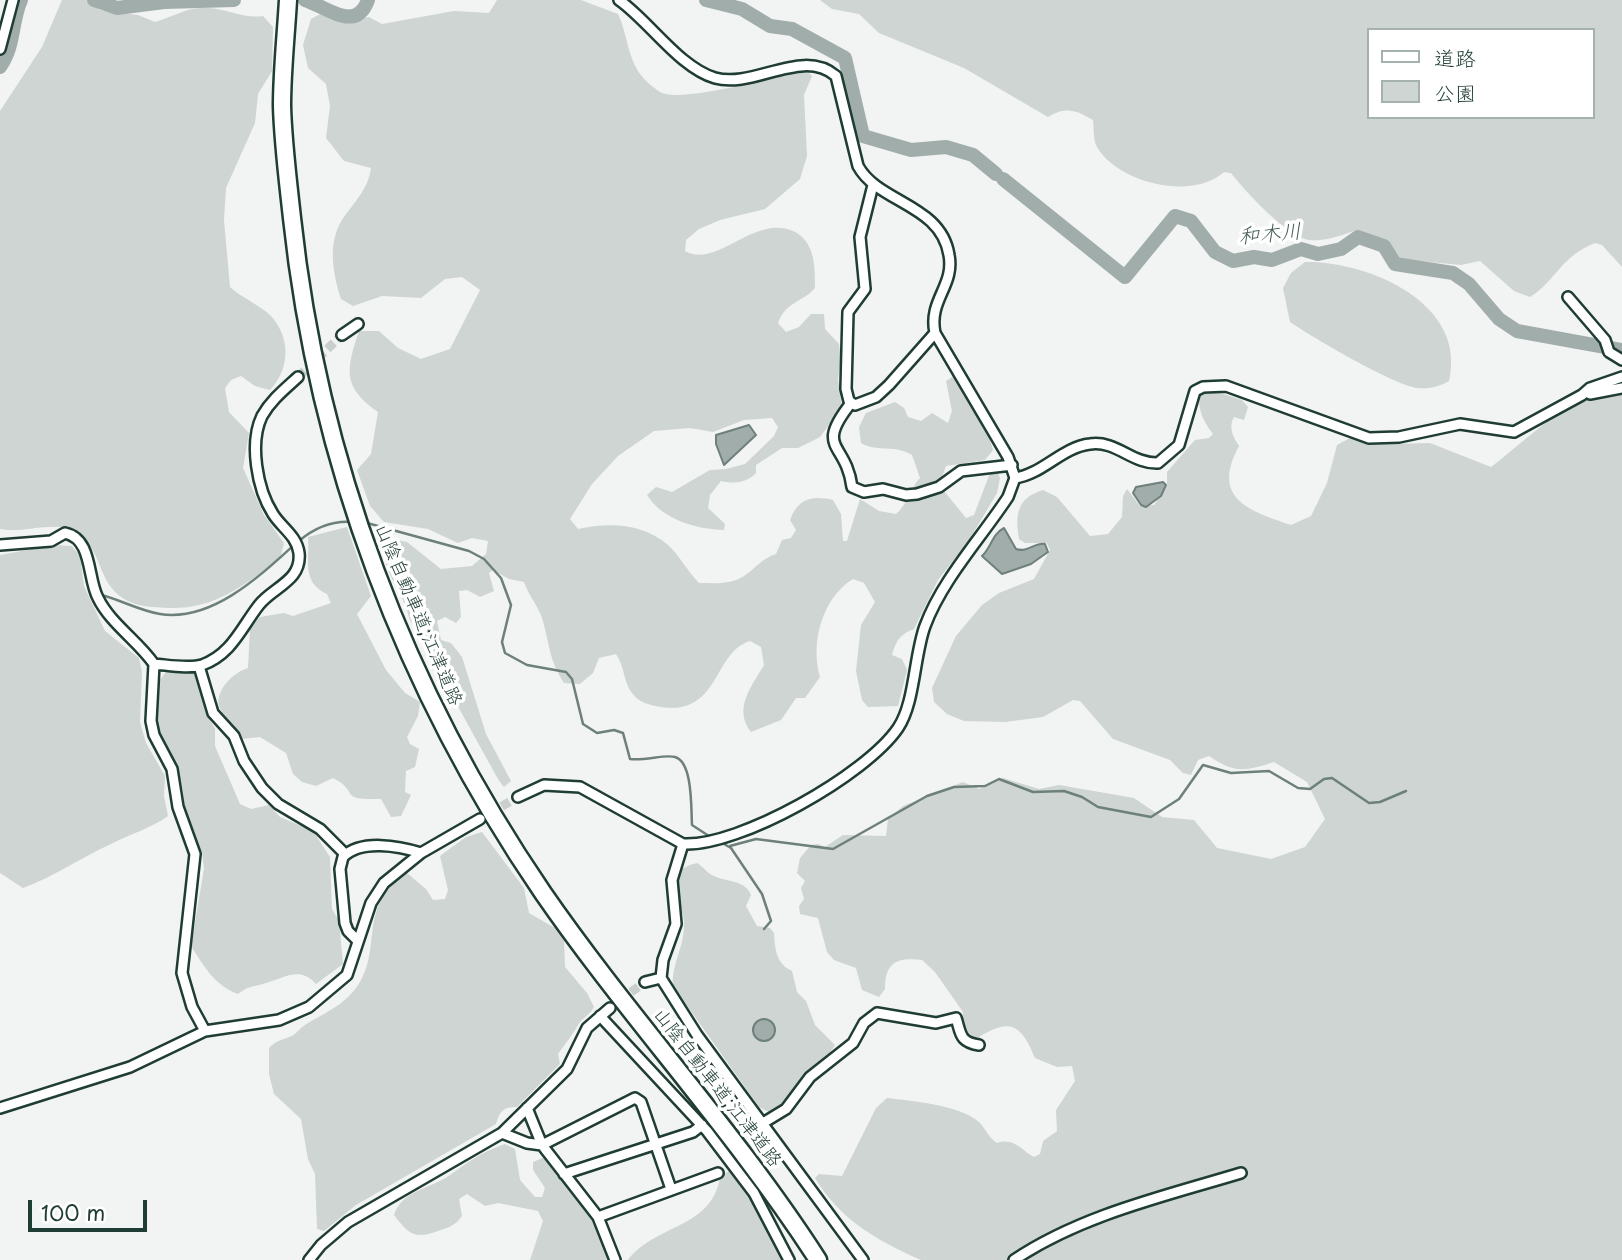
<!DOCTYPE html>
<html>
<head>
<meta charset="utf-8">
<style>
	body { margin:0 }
	#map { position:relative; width:1622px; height:1260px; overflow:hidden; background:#f2f3f3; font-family:"Playpen Sans","Klee One",sans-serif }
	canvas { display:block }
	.legend { position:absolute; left:1367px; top:28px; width:228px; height:91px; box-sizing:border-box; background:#fff; border:2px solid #a5b1ae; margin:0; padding:9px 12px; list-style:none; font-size:21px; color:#1f3d34 }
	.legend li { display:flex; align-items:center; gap:14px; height:35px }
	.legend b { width:35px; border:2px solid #a5b1ae }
	.scale { position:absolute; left:28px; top:1200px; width:119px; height:32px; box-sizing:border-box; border:4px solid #1f3d34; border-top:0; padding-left:9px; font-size:21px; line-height:24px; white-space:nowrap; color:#1f3d34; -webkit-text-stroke:5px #fff; paint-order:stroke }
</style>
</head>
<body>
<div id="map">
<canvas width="1622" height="1260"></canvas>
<ul class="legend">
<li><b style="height:9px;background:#fff"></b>道路</li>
<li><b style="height:19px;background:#ced5d3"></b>公園</li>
</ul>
<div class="scale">100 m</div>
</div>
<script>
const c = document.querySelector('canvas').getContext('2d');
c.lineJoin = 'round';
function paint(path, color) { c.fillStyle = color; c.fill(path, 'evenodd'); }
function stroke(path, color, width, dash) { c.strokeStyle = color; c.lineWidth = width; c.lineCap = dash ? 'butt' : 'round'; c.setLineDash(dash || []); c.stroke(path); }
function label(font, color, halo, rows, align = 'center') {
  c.font = font + ' "Playpen Sans","Klee One",sans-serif'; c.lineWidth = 7; c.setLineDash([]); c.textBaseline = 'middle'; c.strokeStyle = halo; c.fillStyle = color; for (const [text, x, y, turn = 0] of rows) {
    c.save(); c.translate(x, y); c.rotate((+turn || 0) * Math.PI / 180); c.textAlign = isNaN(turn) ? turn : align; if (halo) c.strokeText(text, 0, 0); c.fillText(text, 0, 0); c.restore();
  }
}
paint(new Path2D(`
	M62 0H86L100 10 138 15 155 22C173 17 189 6 208 8 228 9 243 19 263 16L273 27 272 71 258 94 255 123 226 188 224 220 230 287C242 298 260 305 271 316 291 338 290 369 270 390L255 386 241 376 231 380 225 388 229 412 249 433 243 468 264 515 284 543 281 555 276 562C234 592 208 613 154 607 135 606 119 600 108 583 97 564 95 542 74 531 54 520 23 534 0 529V111L42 47Z
	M497 0H581L618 14C627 33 628 59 641 75 645 81 656 90 662 93 684 102 778 77 806 70L812 76 804 95 807 156 800 179 765 209 720 220 699 229 686 240 685 251C717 269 754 214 793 231 815 241 815 266 815 288 802 303 786 301 778 323L786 332 799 327 811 314H824L825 329 839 344 841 358 838 379 842 407 820 437 798 448H782L756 465V473C746 483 735 484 721 481L710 495 708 508 725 524 724 530C696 529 663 520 647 495L656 487 672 492 710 470 726 469 745 464 774 436 778 427 772 418 744 420 713 432 690 428 654 431 618 456 592 484 570 519 578 529C609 522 643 523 668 545 679 555 688 572 699 583 713 583 731 585 744 576 756 568 761 559 776 554L782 540 791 538 796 530 790 520C798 499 811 495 833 500L841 514 843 541H847L860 499 879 511 896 514C908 504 909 490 920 478L912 455C895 444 879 453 861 443L859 427 866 413 895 402 904 408 908 417 921 421 932 413 948 423 952 411 946 381 954 376 989 436 993 450 985 460 946 466 940 482 944 491 966 518 974 515 990 473 997 471 1000 478 997 493 968 542 938 580 914 629C900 634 896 641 892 655L902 659 907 670 898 706 868 707 862 700 856 671 861 625 875 602 864 583 853 579C822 598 810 643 820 677L805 698H796L781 720 751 732C733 709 751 687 764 665L761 647 750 641C713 652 720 716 661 707 650 705 639 703 632 693 623 681 625 667 616 654L599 658 593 673 580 684 564 683C548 658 550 644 542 618 538 606 529 596 524 582L509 579 493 570 489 573 494 591 480 597 467 590 459 591 461 617 456 623 445 617 437 621 441 640 451 643 462 657 486 734 511 781 504 787 498 779 409 618C404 589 375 567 388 538L407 542 441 569 472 566 486 554 488 541 472 538 458 543 428 529 384 522 370 506 357 470 371 454 378 412C342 387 346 370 359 331H379L398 348 421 359 450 349 480 290 462 277 445 279 421 298 382 296 353 306 341 299C333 274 327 244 342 220 354 202 368 190 371 168L344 161 326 138 330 106 326 84 308 68 303 45 311 19 324 12 345 22 369 17 382 24 454 11 489 13Z
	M820 0H1622V267L1602 245 1595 243C1560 257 1556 281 1530 297L1514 291 1480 261 1461 265 1399 259 1385 242 1357 230C1341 235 1326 242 1309 240 1287 237 1245 191 1231 173L1224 172C1192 201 1118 183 1097 147 1093 140 1094 128 1093 120 1076 110 1066 106 1048 117L964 68 879 33 859 14 832 9ZM1368 30H1592V117H1368Z
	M1305 262C1368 261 1468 303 1449 381 1439 387 1429 389 1418 388 1395 386 1312 337 1290 322L1283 288 1291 273Z
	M1211 390 1242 400 1248 407 1244 420 1234 417C1228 427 1233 437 1239 446 1210 499 1250 511 1291 525L1311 516 1327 483 1337 445 1350 438 1389 444 1430 443 1491 467C1529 439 1573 389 1622 393V1260H921C878 1241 840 1220 815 1178L819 1174 842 1176 876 1108 887 1098C912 1101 960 1105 979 1122 986 1129 988 1137 997 1143 1014 1137 1021 1150 1034 1157L1040 1154 1043 1141 1057 1131 1056 1110 1075 1081 1072 1066 1057 1067 1035 1058C1020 1021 1008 1018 974 1040L968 1039 961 1028 963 1012 935 972 922 960C896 957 885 963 885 989L879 997 862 990 856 968 834 960 827 952 818 918 800 914 799 906 804 899 801 888 805 881 797 873 800 858 811 845 818 844 825 847 843 835 886 836 888 819 903 806 963 782 979 789 1003 778 1039 789 1059 785 1134 798 1162 817 1194 820 1217 848 1271 859 1305 847 1325 819 1307 782 1274 762C1245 771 1235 774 1209 756L1198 760 1191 775 1183 773 1170 760 1113 739 1080 701 1073 700 1043 717 1005 722 964 721 947 714 934 702 932 688 956 636 982 605 999 593 1034 579 1050 550 1047 543H1025L1019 539C1015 514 1017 498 1043 490L1057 497 1090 536 1108 534 1122 517 1123 496 1127 489 1140 506 1154 505 1167 486V472L1195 440 1209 438 1213 434C1203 421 1198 410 1199 394Z
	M347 527 371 596 357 614 386 670 405 693 420 702 418 716 407 737 410 744 419 749 415 767 406 771 405 792 411 795 401 816 391 817 381 799C336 800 361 792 333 778L316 786 302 782 293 774 286 753 260 737 241 739C237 730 220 712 219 706 215 690 234 672 248 668L250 628 260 617 284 613 293 616 331 603 327 594C301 582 310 561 308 537Z
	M54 545 72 546 80 556 84 586 105 631 139 658 142 672 140 722 146 743 165 776 164 796 168 816C150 829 132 833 113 843 82 857 55 876 23 888L0 873V555Z
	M169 668 197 674 205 711 215 729V746L240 804 251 809 269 805 280 817 313 831 330 857 332 909 339 921 343 964 316 984C299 965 283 979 263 984 252 987 248 986 238 994 214 985 204 966 191 946L204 869 202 852 185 819 183 791 176 767 161 740 155 722 156 685Z
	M482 832 524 888 529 913 555 928 564 941 565 967 587 993 594 1007C590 1015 582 1018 578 1025 572 1036 565 1044 558 1054L560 1064 517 1107C503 1107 500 1111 496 1124L356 1205 324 1231 317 1229 315 1174 308 1159 301 1119 274 1094 269 1074V1048C277 1040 282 1040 292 1036 297 1033 300 1028 305 1025 327 1011 349 1004 362 978 378 946 364 916 391 886 396 881 399 875 407 873L426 889 433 900 445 899 448 890 440 856 466 837Z
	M697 863C702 866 706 871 710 874 724 883 744 878 751 895L746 906 757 926 770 928 774 933C775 949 776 964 792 971L797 992 806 1001 815 1025 835 1045C825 1062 786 1107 769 1112L759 1107 673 986C671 964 685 947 684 922 683 906 670 890 678 874 682 867 690 865 697 863Z
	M505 1144 515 1149 520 1180 535 1197H542L545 1188 533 1170V1162L545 1157C572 1187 595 1218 610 1256L606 1260H530L543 1221 538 1211 498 1203 485 1206 467 1194 459 1199 462 1216C455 1226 449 1227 438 1231 414 1240 409 1234 394 1215 402 1191 428 1189 447 1177 467 1163 481 1152 505 1144Z
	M729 1171 749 1195 783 1260H628C655 1224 712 1229 720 1177Z`), '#ced5d3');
const water = new Path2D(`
	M749 425 756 435 724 465 716 444V435Z
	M1163 482 1166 485 1161 496 1146 507 1141 505 1133 493 1136 487Z
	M1004 528 1016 549C1028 553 1035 542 1045 544L1048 552 1031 564 1002 574 982 556C991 548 992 534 1004 528Z
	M753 1030a11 11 0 1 1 22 0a11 11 0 1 1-22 0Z`);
paint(water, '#a1adaa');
stroke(water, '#6d807b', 2);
stroke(new Path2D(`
	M367 523 469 551 484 559 501 578 511 605 502 642 505 653 527 665 566 672 572 679 583 724 597 733 614 730 623 733 630 759C645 761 665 754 675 757 693 762 691 809 692 825L712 838
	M63 538 75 544 83 557
	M29 539 53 536
	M299 541C314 528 333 520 354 522
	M88 580 92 593
	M98 594C119 599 140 611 160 614 211 622 259 577 294 545
	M724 844 731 848 762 894 771 921 764 929
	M730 846 756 839 833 849 927 796 954 787 985 786 999 779 1033 792 1064 791 1082 797 1098 807 1151 817 1179 799 1203 765 1231 773 1269 771 1298 788 1310 789 1324 779 1332 778 1369 803 1380 802 1406 791`), '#6d807b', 2.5);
stroke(new Path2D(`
	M94 0 117 8 164 2 234 0
	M305 0C329 8 356 33 368 0
	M706 0 742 9 770 26 792 29 845 58 863 136 911 150 946 147 973 155 996 174
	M0 67C15 46 11 23 21 0
	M1003 179 1125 277 1175 216 1191 221 1215 252 1233 261 1254 257 1272 260 1301 249 1318 254 1341 249 1358 237 1384 246 1395 264 1453 273 1469 284 1499 319 1517 331 1622 350`), '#a1adaa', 14);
stroke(new Path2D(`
	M298 377 342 335
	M490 813 518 797
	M620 1000 645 982`), '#c8cfcd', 9, [9, 4.5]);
const minor = new Path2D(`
	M0 49 13 0
	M873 185 860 237 865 289 848 312 846 389 849 401 855 405 876 397 889 385 935 333
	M1568 297 1605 340 1609 352 1622 360
	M342 335 358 324
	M1590 394 1622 388
	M851 403C814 450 846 441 852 487L864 492 883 489 906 495 917 494 939 487 961 471 1012 465
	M1015 478C1043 474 1062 447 1090 444 1116 440 1132 464 1158 463L1179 445 1195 391 1203 387 1226 386 1369 438 1399 437 1460 424 1514 432 1582 395 1590 388 1622 377
	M0 545 51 541 65 533C93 539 87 578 98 598 110 623 138 641 154 664L151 721 154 735 172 769 178 807 195 854 182 973 192 1007 205 1031
	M154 664C168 665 188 669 202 665 232 654 241 628 259 605 273 587 302 581 299 553 297 536 281 527 273 514 257 489 249 443 262 416 271 400 285 389 298 377
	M199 666 213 713 234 736 244 761 262 788 278 804 320 829 345 854
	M518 797 544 785 580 787 683 844C739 847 866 775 898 728 915 703 914 656 925 626 942 580 981 538 1008 497L1015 478 1008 457 935 333C928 300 955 286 949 255 941 204 878 203 858 166L836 76C802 47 754 89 715 78 680 68 649 21 619 0
	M358 941 348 931 345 923 340 869 343 857C361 839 399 846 421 853
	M661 978 697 1035 863 1260
	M645 982 661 978 663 960 676 924 672 880 683 844
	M600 1016 707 1131 754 1193 789 1260
	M0 1108 130 1067 205 1031 279 1020 309 1007 347 975 371 903 384 883 421 853 480 819
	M527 1108 542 1145 635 1098 641 1102 671 1189
	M763 1123 786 1109 810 1077 853 1043 864 1023 877 1013 936 1023 956 1018C961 1033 959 1042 979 1045
	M502 1133 527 1143 542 1145 598 1217 615 1260
	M564 1174 693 1132 702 1125
	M598 1217 718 1173
	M309 1260 321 1245 348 1222 502 1133 567 1069 587 1028 610 1008
	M1014 1260C1081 1215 1165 1196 1241 1173`);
const motorway = new Path2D(`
	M288 0C286 35 282 71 282 106 283 143 288 181 292 218 318 461 405 691 543 893 630 1019 735 1131 818 1260`);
stroke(minor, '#1f3d34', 14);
stroke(motorway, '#1f3d34', 21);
stroke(minor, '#fff', 9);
stroke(motorway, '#fff', 16);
label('19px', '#1f3d34', '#fff', [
	["山陰自動車道;江津道路",418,615,67],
	["山陰自動車道;江津道路",717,1088,52]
]);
label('italic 21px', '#465f57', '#fff', [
	["和木川",1270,235,-5]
]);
</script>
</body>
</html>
